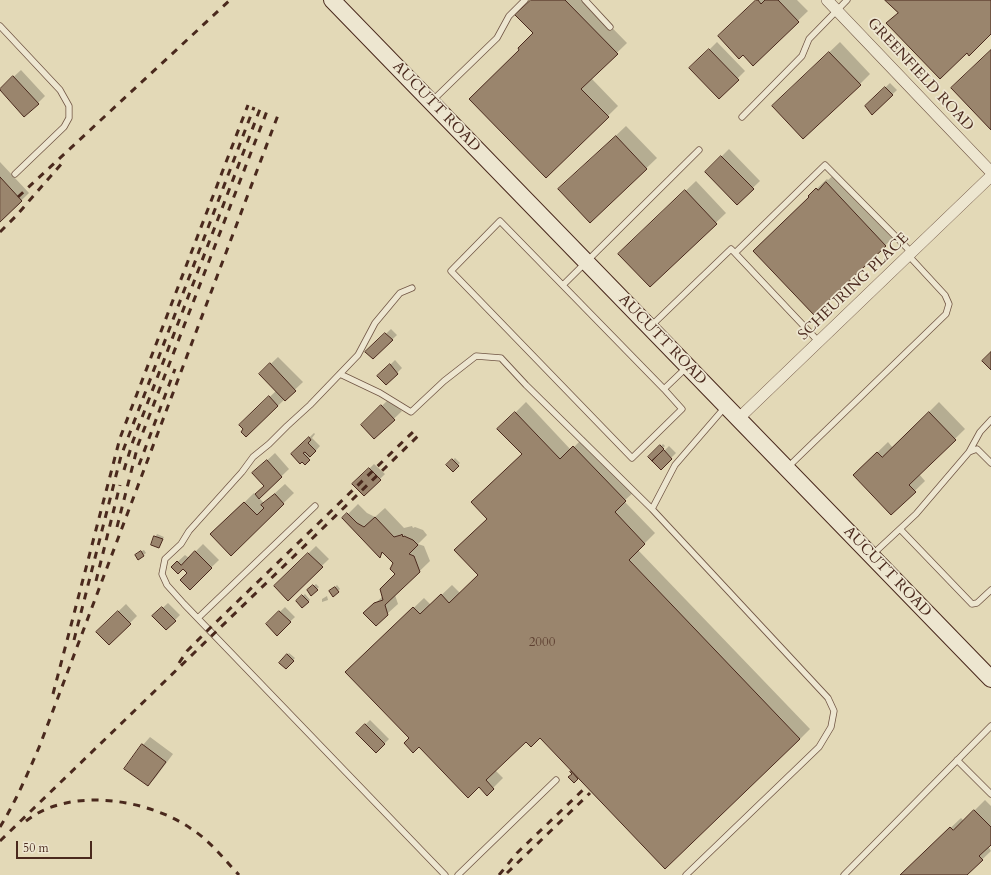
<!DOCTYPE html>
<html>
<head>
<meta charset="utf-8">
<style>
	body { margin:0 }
	#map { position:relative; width:991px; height:875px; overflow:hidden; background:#e3d9b7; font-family:Cardo,serif }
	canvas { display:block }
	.scale { position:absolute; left:16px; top:841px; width:76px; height:18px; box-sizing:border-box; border:2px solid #4a291d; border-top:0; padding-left:5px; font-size:12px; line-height:14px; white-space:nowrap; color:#4a291d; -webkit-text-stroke:3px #ede6d0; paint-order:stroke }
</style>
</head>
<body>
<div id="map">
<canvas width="991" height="875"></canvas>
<div class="scale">50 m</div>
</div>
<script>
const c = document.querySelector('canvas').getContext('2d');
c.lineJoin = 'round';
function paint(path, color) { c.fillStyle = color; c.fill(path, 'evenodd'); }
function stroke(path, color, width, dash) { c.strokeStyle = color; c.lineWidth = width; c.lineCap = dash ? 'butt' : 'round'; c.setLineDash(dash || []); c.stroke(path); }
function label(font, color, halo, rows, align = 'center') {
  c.font = font + ' Cardo,serif'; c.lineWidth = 3.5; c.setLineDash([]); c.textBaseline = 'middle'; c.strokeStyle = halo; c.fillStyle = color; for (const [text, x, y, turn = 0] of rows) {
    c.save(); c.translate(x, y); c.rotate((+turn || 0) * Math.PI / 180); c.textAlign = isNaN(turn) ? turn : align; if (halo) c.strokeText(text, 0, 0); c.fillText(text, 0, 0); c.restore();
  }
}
paint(new Path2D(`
	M532 0H585L627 43 591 78 618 106 546 177 521 50 534 33Z
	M756 0H797L808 11 753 64Z
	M717 42 745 71 719 97 691 68Z
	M840 42 870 74 860 84 783 96Z
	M21 70 45 96 38 103 8 82Z
	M890 83 897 90 873 113 866 106Z
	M626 126 657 158 590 222 570 179Z
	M729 149 760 181 737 203 706 172Z
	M0 162 29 193 0 221Z
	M836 173 896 235 814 314 810 197 809 196 827 179 828 180Z
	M696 181 726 213 650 286 630 244Z
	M391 329 397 335 373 358 367 352Z
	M278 357 303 382 246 436 245 429 240 425 276 391 260 374Z
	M395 360 402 368 386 384 379 376Z
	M389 399 402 411 374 438 362 425Z
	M526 402 571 450 584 437 635 491 624 501 655 533 638 550 810 729 800 739 578 777 574 781 570 777 574 773 540 737 526 740 495 770 503 778 487 794 479 786 410 738 357 662 424 598 431 605 452 585 460 593 479 575 488 518 523 454 499 429Z
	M939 402 965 429 919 474 925 481 891 514 854 475 888 442 893 448Z
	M314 433 315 434 312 438 320 446 305 463 292 454Z
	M663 444 665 446 652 459 650 457Z
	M669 446 676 453 661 468 654 461Z
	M275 453 289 469 259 498 264 503 285 484 294 493 231 554 212 534 254 493 256 495 265 486 261 466Z
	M455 458 460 463 453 470 448 465Z
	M374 464 385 474 364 495 354 484Z
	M358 504 367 513 375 517 385 508 404 528 412 526 413 528 415 527 423 530 427 535 418 544 424 546 430 561 395 595 398 604 387 614 365 613 383 596 396 574 394 562 384 552 380 556 344 518Z
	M157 534 164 537 159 547 152 544Z
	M203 544 219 560 190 588 188 573 183 567H172L185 555 189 558Z
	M316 546 329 559 288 599 275 586Z
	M144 550 146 553 138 559V553Z
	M316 584 319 587 312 594 308 590Z
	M337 585 340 589 333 595 332 590Z
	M305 594 310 600 303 607 297 601Z
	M327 596 328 600 322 602V599Z
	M168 603 180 615 166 629 154 616Z
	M126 604 137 616 109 644 97 632Z
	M285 607 295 617 277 634 267 624Z
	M289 653 295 658 286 668 281 663Z
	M370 720 389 739 376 752 357 733Z
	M150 737 173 754 155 778 148 785 143 745Z
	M985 800 991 806V843L988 846 991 851 966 875H901L961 818 964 821Z`), '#0003');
const building = new Path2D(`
	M531 0H565L618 54 581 89 609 117 546 178 469 99 519 50 518 48 533 33 515 15Z
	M756 0H758L761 4 765 0H778L799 22 753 66 743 55 739 59 718 36Z
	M885 0H991V34L969 56 967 53 940 79 886 23 898 13Z
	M709 49 739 80 719 99 689 68Z
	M991 50V130L951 88Z
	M829 52 861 85 803 139 772 106Z
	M13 76 39 104 24 117 0 90V89Z
	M885 87 893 95 872 115 865 106Z
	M616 136 647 169 590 223 558 189Z
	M721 156 754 189 737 205 705 172Z
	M0 177 22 201 0 222Z
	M826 182 886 246 814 315 753 251 809 197 808 196 816 188 818 190Z
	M685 190 717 224 650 287 618 254Z
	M385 333 393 340 373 359 365 352Z
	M991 352V370L982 361Z
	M270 363 296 391 285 401 259 374Z
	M390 364 398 374 386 385 377 376Z
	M269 396 278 406 246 437 241 432 243 429 239 425Z
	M381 405 395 420 374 439 361 425Z
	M515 412 560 459 573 446 626 501 615 512 645 544 629 560 800 739 665 869 540 738 531 747 526 742 486 780 494 789 487 796 479 787 468 798 419 747 413 753 404 743 409 738 345 672 413 607 420 614 441 594 449 603 478 575 454 550 487 519 471 502 522 454 497 429Z
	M929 412 956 440 909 485 916 492 891 515 853 475 877 452 882 457Z
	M309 437 311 440 308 443 316 451 310 457 305 452 303 453 310 460 305 465 302 462 300 464 291 454Z
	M660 445 664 449 652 461 648 457Z
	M664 450 672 459 661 470 652 461Z
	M452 459 459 466 453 472 446 465Z
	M267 460 282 477 259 499 255 494 264 486 252 473Z
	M369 468 381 480 364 496 352 484Z
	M275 494 284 504 231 556 210 534 244 502 257 515 264 508 261 505Z
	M347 513 357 523 364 527 375 517 394 537 401 535 402 534 403 537 404 536 413 540 418 545 409 554 414 556 420 572 385 605 388 615 376 626 363 613 374 603 383 600 380 589 395 574 390 569 393 563 382 552 380 558 342 518Z
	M154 536 163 539 159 548 151 545Z
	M141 551 144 556 138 560 135 555Z
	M195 551 212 568 190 590 180 580 187 573 183 569 178 574 171 567 177 561 181 565Z
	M308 553 323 567 288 601 274 586Z
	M313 585 318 590 311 596 307 590Z
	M335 587 339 592 333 597 329 591Z
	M302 595 309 602 302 608 296 601Z
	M162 607 176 621 166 630 152 616Z
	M118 611 131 624 109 645 96 632Z
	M279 611 291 622 277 636 266 624Z
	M287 654 294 661 286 669 279 663Z
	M365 724 385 744 376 753 356 733Z
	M142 744 166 762 148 786 124 769Z
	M571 771 578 779 574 783 568 777 572 774 570 772Z
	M974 810 991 827V845L979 856 983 860 967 875H900L950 827 953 830Z`);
paint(building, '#9a856d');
stroke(building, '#4a291d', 1);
const lane = new Path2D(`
	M585 0 610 27
	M0 26 60 90 69 106V118L64 127 15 174
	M431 102 497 38 509 16 525 0
	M742 117 802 56 809 39 847 0
	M563 285 699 150
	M412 288 400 293 375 323 358 355 310 405 287 426 269 444 253 457 242 472 189 531 181 544 165 559 162 574 167 585 184 604 445 875
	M651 326 731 249 735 253
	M819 342 735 253 825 165 912 253
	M340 374 380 393 411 412 444 381 476 356 501 358 526 385 652 509
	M664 389 500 221 451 271 632 458 682 409 664 389 687 367
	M969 452 980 432 991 420
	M788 467 946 314 949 304 945 295 909 256
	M900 529 972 604 977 603 991 590
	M873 554 916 514 969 452 977 449 991 463
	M198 618 315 506
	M957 760 991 794
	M458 875 556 780
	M686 875 819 747 831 727 834 711 828 698 652 509 675 465 726 406
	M844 875 991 726`);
const street = new Path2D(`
	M827 0 991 172
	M738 419 991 176`);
const secondary = new Path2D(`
	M332 0 991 679`);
stroke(lane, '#705544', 7);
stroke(street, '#705544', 12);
stroke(secondary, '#4a291d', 18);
stroke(lane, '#ede6d0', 5.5);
stroke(street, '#ede6d0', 11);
stroke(secondary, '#ede6d0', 16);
stroke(new Path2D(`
	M18 197 230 0
	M0 232 16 216 63 162
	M139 465 175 369
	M124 470 133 441 260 109
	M117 527 138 445 267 111
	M96 581 120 485
	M74 640 121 456 254 107
	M179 663 187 651 209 629 415 430
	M53 694 120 438 248 105
	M26 821C70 786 150 799 193 830 211 842 224 859 239 875
	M0 827C16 801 28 773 40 745L278 115
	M0 841 419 435
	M507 873 590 793
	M499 875 517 853 586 787`), '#4a291d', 3, [7, 7]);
label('13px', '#5e4031', null, [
	["2000",542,643]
]);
label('15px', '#4a291d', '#ede6d0', [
	["GREENFIELD ROAD",920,75,47],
	["AUCUTT ROAD",436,107,46],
	["SCHEURING PLACE",854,287,-44],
	["AUCUTT ROAD",662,340,46],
	["AUCUTT ROAD",887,572,46]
]);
</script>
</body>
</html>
